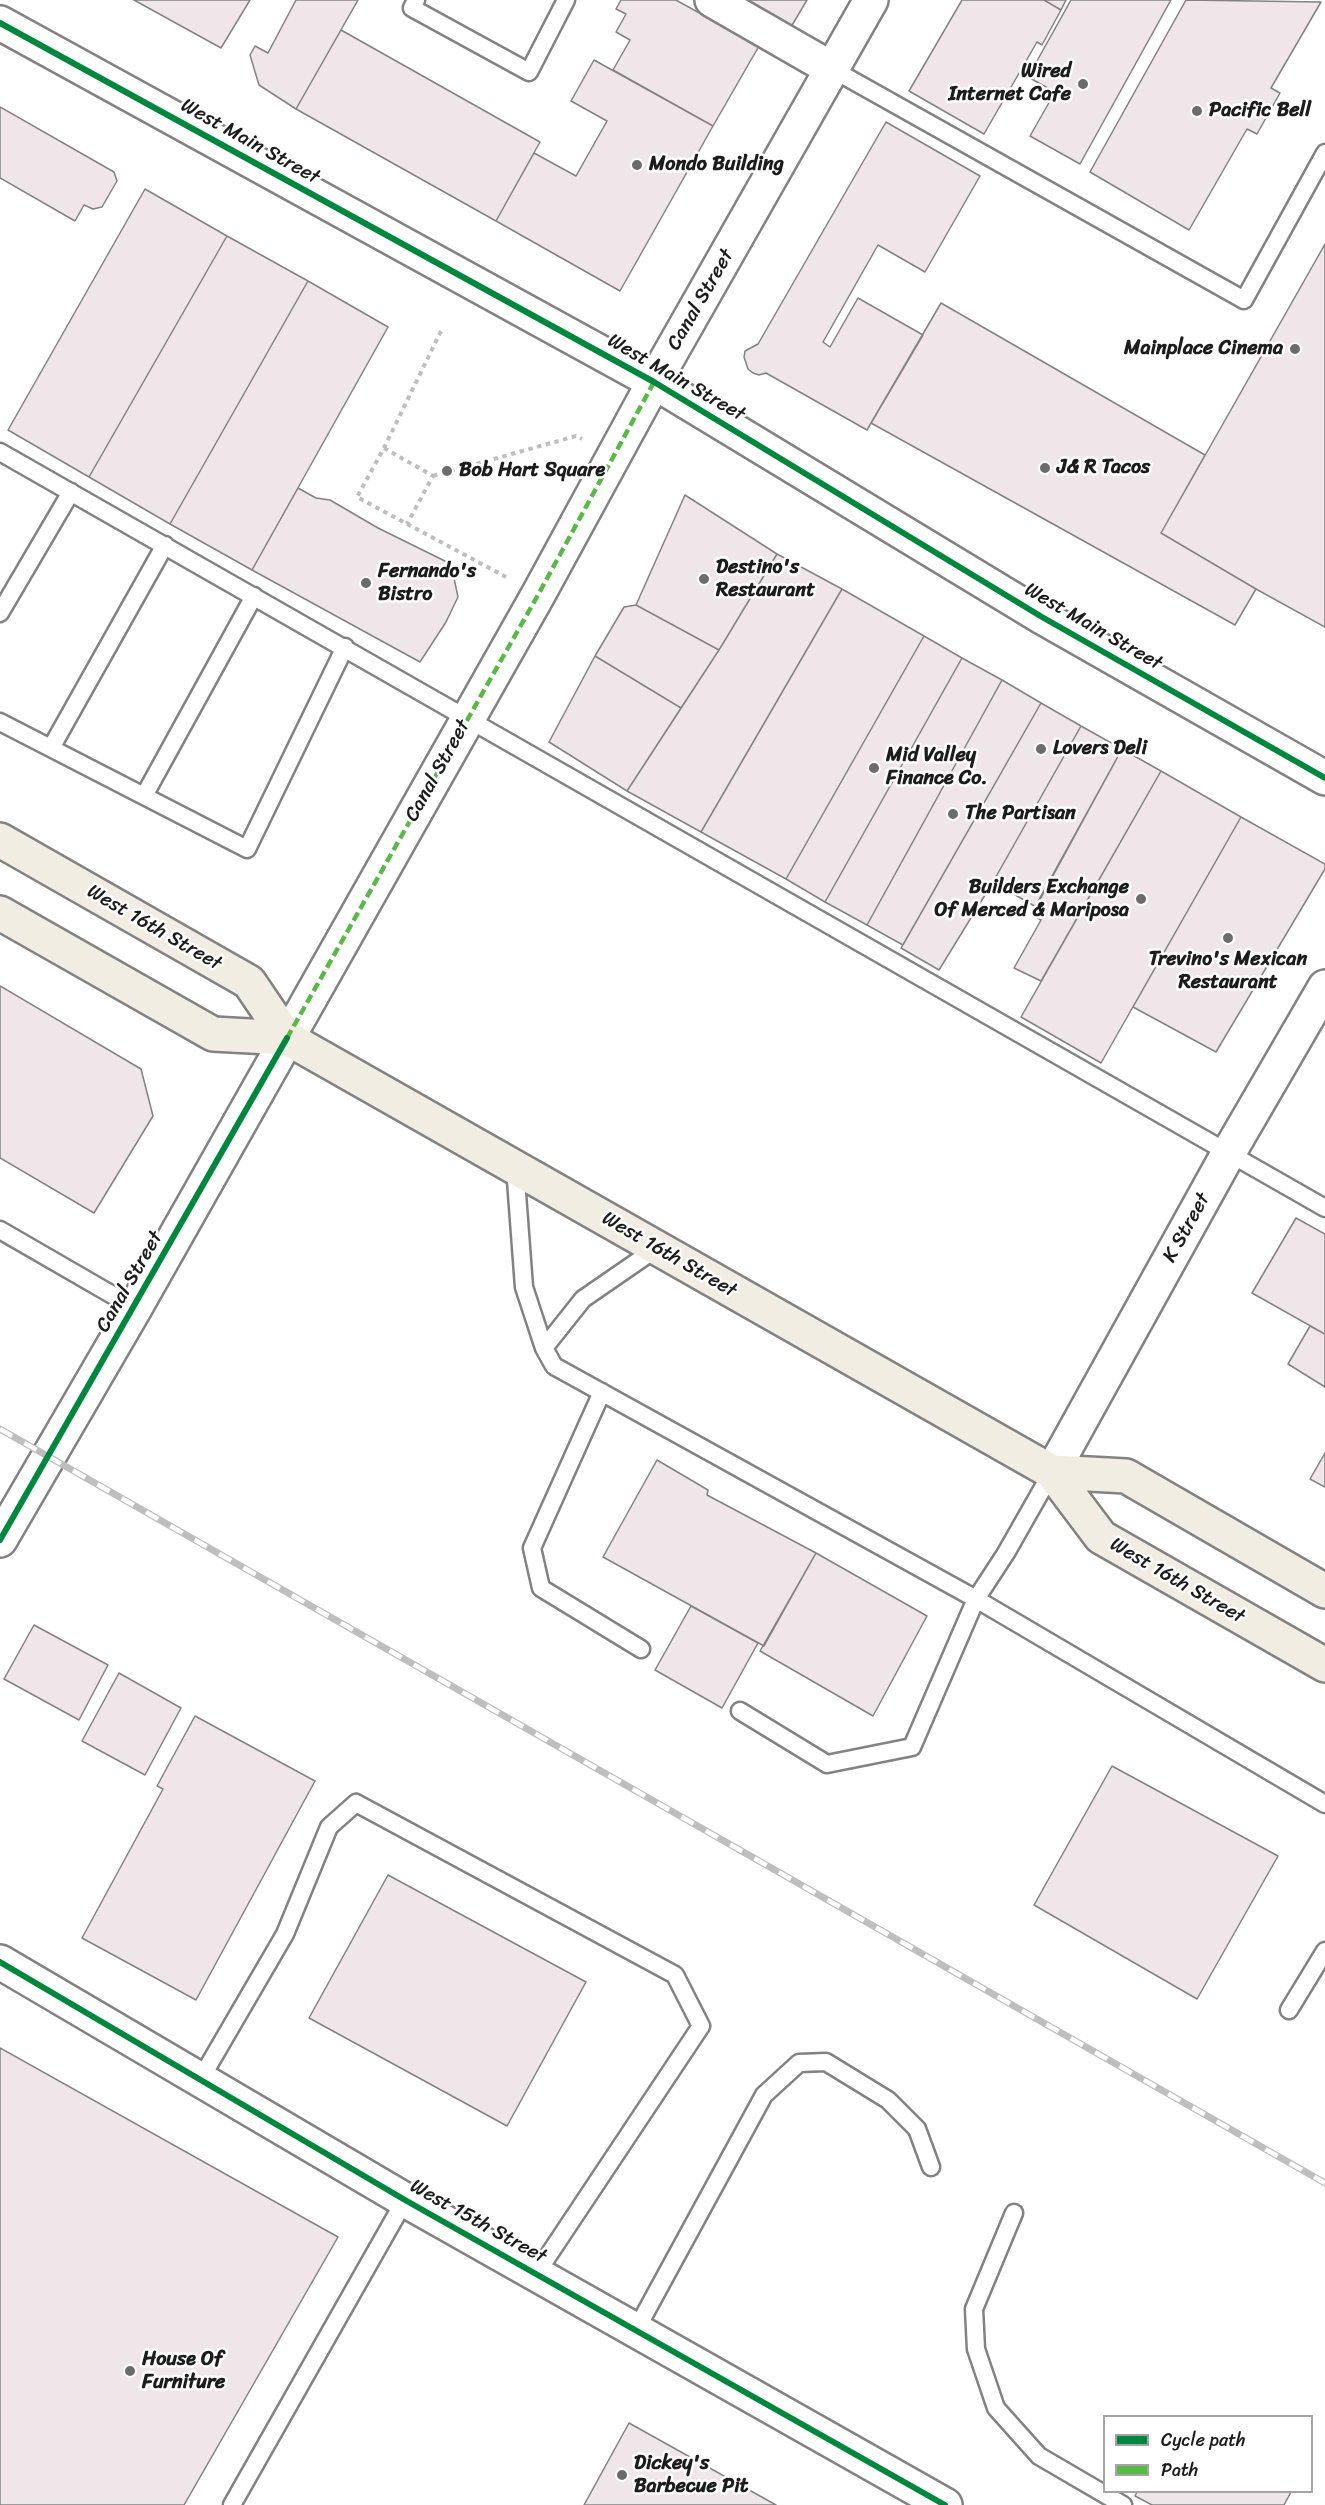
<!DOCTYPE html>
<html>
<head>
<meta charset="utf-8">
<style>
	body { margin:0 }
	#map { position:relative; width:1325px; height:2505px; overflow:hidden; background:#fff; font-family:Sriracha,sans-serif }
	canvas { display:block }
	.legend { position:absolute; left:1103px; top:2415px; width:210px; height:78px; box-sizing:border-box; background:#fff; border:2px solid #a4a4a4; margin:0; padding:8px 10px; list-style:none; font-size:18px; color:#1c1c1c }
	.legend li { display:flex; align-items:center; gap:12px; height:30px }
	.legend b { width:30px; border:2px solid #a4a4a4 }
</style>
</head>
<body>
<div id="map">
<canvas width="1325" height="2505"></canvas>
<ul class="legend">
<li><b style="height:8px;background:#00873e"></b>Cycle path</li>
<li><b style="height:8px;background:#58b947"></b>Path</li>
</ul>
</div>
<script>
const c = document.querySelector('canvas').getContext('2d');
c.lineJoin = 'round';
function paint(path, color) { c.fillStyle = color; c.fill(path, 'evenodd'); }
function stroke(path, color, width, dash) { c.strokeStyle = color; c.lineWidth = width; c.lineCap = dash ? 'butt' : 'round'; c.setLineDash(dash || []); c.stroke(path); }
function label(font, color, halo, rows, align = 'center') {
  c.font = font + ' Sriracha,sans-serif'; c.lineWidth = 5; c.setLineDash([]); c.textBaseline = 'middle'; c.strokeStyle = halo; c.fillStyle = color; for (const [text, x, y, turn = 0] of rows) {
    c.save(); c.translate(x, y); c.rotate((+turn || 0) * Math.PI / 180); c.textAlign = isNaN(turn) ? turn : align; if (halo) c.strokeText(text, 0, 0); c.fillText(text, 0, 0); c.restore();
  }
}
const building = new Path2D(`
	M134 0H250L221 48Z
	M296 0H358L296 109 259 85 250 55 255 46 268 53Z
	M621 0H676L759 46 713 126 613 70 630 40 616 32 626 14 616 9Z
	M744 0H807L791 27Z
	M962 0H1044L1061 10 1042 45 1037 42 984 134 909 91Z
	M1044 0H1066L1061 10Z
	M1071 0H1171L1080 164 1030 136 1055 92 1028 77Z
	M1186 0 1321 2 1271 88 1280 93 1257 134 1247 129 1189 230 1090 172Z
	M341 30 540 142 496 221 296 109Z
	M594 60 713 126 620 291 496 221 534 153 576 176 607 121 571 101Z
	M0 107 114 172 117 181 102 207 93 209 84 205 75 221 0 178Z
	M886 122 980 176 925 272 878 245 823 342 830 347 858 298 923 335 867 430 766 373 759 375 753 373 748 369 744 357 745 351 758 344Z
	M145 189 227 236 89 477 8 430Z
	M227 236 308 281 170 524 89 477Z
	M1325 244V627L1256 589 1161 533Z
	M308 281 388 327 252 570 170 524Z
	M941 303 1205 455 1161 533 1256 589 1235 625 871 423Z
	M298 488 316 498 330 500 378 528 451 564 458 597 446 622 420 662 252 570Z
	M685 495 777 554 719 650 636 605Z
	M777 554 842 589 701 832 627 791 719 650Z
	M842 589 924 636 786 879 701 832Z
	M636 605 719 650 681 708 595 656 624 607Z
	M924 636 962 658 825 902 786 879Z
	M595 656 681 708 627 791 549 742Z
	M962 658 1002 680 867 925 825 902Z
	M1002 680 1041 703 903 945 867 925Z
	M1041 703 1081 726 993 882 939 970 901 948Z
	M1081 726 1122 749 1036 907 993 882Z
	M1122 749 1161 771 1041 981 1014 968 1041 920 1031 914Z
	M1161 771 1241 817 1101 1063 1021 1017Z
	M1241 817 1325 864V869L1216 1052 1133 1007Z
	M0 986 141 1069 153 1116 94 1213 0 1158Z
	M1296 1218 1325 1234V1334L1252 1293Z
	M1310 1326 1325 1334V1387L1288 1364Z
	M1325 1453V1487L1310 1479Z
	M657 1460 708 1490 707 1495 816 1553 764 1646 603 1557Z
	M816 1553 927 1616 873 1716 760 1651Z
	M691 1606 758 1643 722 1708 655 1670Z
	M34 1625 108 1665 79 1720 4 1679Z
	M119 1673 181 1708 145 1775 82 1741Z
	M195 1716 315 1781 196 2000 82 1938 163 1789 157 1786Z
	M1112 1766 1278 1856 1197 1999 1034 1905Z
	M388 1875 586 1982 507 2126 309 2018Z
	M0 2048 338 2237 184 2505H0Z
	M629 2423 776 2505H584Z
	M1137 2492H1291L1284 2505H1152L1135 2496Z`);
paint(building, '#f0e5e8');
stroke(building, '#828282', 1.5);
const lane = new Path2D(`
	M416 0 412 8 529 72 566 0
	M832 69 1244 300 1325 153
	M0 452 1325 1208
	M0 613 71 492
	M0 722 247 849 345 647
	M51 748 165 545
	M144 796 254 596
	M515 1167 524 1287 544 1348 554 1366 976 1599 1325 1804
	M0 1230 135 1308
	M544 1348 583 1299 657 1248
	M602 1392 532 1548 541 1588 641 1649
	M740 1711 827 1764 912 1747 976 1599 1006 1553 1052 1472
	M1289 2010 1325 1951
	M200 2080 285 1934 329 1827 356 1803 675 1975 701 2026 536 2274
	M1014 2213 974 2309 976 2349 996 2408 1039 2456 1123 2505
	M636 2330 764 2095 799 2063 826 2062 888 2100 917 2129 931 2167
	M232 2505 405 2200`);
const street = new Path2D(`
	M712 0 832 69
	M1052 1472 1228 1154 1325 987
	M0 1540 135 1308 538 595 654 382 871 0`);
const secondary = new Path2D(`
	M0 23 654 382 1042 617 1325 778
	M0 1962 405 2200 945 2505`);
const primary = new Path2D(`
	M0 840 249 982 287 1038 1052 1472 1101 1537 1325 1665
	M0 913 213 1034 287 1038
	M1052 1472 1126 1476 1325 1591`);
stroke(lane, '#828282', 21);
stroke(street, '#828282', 38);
stroke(secondary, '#828282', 38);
stroke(primary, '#828282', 38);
stroke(new Path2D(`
	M441 331 384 448 357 497 506 577
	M384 448 433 476 407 524
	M433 476 576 436 582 439`), '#bebebe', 4, [4.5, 4.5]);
stroke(lane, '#fff', 16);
stroke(street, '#fff', 33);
stroke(secondary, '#fff', 33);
stroke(primary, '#f1ede2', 33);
const rail = new Path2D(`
	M0 1429 1325 2183`);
stroke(rail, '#bebebe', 7);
stroke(rail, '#fff', 4.5, [14]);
stroke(new Path2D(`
	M287 1038 538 595 654 382`), '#58b947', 4.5, [9, 4.5]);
stroke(new Path2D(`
	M0 23 654 382 1042 617 1325 778
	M0 1540 287 1038
	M0 1962 405 2200 945 2505`), '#00873e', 6);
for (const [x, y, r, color] of [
	[1083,84,6,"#6b6b6b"],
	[1197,111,6,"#6b6b6b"],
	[637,165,6,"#6b6b6b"],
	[1295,349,6,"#6b6b6b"],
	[1045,468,6,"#6b6b6b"],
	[447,471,6,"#6b6b6b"],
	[704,579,6,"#6b6b6b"],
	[366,583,6,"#6b6b6b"],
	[1041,749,6,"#6b6b6b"],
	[874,768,6,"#6b6b6b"],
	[953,814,6,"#6b6b6b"],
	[1141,899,6,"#6b6b6b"],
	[1228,938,6,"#6b6b6b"],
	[130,2371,6,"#6b6b6b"],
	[622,2475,6,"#6b6b6b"]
]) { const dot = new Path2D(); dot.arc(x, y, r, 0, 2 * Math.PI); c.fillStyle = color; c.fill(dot); stroke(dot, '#fff', 2); }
label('bold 20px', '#1c1c1c', '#fff', [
	["Wired",1071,72,"right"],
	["Internet Cafe",1071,95,"right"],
	["Pacific Bell",1209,111],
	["Mondo Building",649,165],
	["Mainplace Cinema",1283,349,"right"],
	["J& R Tacos",1057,468],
	["Bob Hart Square",459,471],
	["Destino's",716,568],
	["Restaurant",716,591],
	["Fernando's",378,572],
	["Bistro",378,595],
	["Lovers Deli",1053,749],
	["Mid Valley",886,756],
	["Finance Co.",886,779],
	["The Partisan",965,814],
	["Builders Exchange",1129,888,"right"],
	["Of Merced & Mariposa",1129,911,"right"],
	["Trevino's Mexican",1228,960,"center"],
	["Restaurant",1228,983,"center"],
	["House Of",142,2360],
	["Furniture",142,2383],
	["Dickey's",634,2464],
	["Barbecue Pit",634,2487]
], 'left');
label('20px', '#1c1c1c', '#fff', [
	["West Main Street",250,142,29],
	["Canal Street",701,300,-60],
	["West Main Street",676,378,30],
	["West Main Street",1093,627,30],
	["Canal Street",438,771,-61],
	["West 16th Street",154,928,30],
	["K Street",1187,1228,-61],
	["West 16th Street",669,1255,30],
	["Canal Street",130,1282,-60],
	["West 16th Street",1177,1581,30],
	["West 15th Street",478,2222,29]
]);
</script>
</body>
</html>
